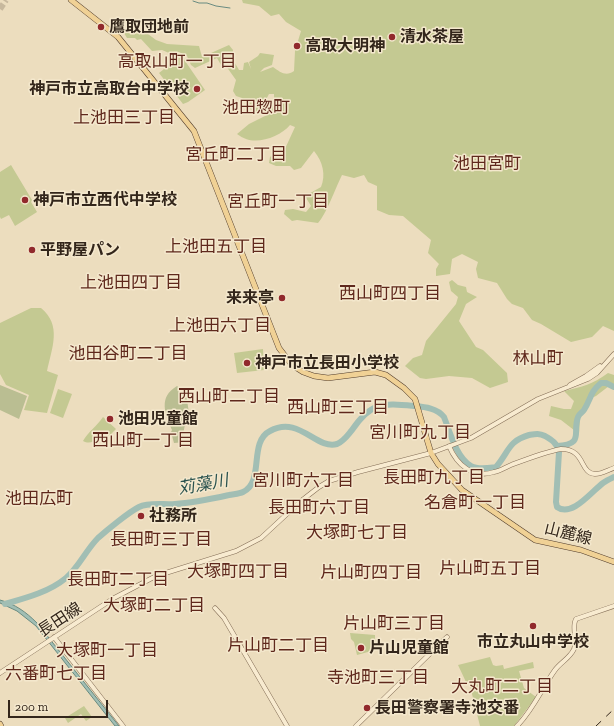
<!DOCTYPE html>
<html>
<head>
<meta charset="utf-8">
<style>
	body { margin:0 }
	#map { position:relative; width:614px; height:726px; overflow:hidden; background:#ecddbe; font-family:"Zilla Slab",serif }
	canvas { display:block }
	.scale { position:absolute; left:8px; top:700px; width:100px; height:18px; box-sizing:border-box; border:2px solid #33261b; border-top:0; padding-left:5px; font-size:12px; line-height:14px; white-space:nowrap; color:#33261b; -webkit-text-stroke:3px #f4e8cd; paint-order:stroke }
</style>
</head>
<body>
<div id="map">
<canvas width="614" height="726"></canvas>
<div class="scale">200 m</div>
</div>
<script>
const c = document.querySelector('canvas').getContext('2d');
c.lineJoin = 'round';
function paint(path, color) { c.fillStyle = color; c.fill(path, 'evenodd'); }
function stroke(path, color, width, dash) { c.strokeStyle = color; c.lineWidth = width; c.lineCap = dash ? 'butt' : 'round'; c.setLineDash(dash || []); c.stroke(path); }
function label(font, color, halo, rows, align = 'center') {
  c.font = font + ' "Zilla Slab","Noto Sans JP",serif'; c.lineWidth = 3; c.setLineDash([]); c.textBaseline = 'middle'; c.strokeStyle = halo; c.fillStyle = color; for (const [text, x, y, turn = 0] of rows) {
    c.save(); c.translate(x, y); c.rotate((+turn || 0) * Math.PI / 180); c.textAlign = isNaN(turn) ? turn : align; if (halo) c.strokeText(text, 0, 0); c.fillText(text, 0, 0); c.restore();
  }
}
paint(new Path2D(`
	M242 0H614V331L603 326 592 337 571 342 541 324 532 320 523 308 512 304 507 299 497 283 478 278 476 269 478 262 462 254 452 259 450 274 436 276V269L439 264 428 253 431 240 403 216 389 215 377 210V186L368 182 364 175 354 178 342 175C335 189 327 213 318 223L297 220 292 221 284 214 285 210 293 209 306 212 311 206 305 196 321 187C326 175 323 162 314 151L301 168 294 170 290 166H276L269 163 270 157 279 149 284 151 295 127 290 125C281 136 260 144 246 139 243 138 240 136 237 134L249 124 267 115 274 99V94H269L258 114 250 109 242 98 236 96 233 91 236 80 226 66 221 65 217 58 195 68 191 65 187 56 179 52 169 53 162 50 152 51 141 39 137 40 135 38H127L124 33 148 34 156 40 167 44 199 46 202 57 229 45 233 50 232 58 239 70H243L244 63 248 62 251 69 249 62 258 56 260 53 274 55 272 65 264 68 260 72 273 67C280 72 286 77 294 71L295 51 301 31 286 22 279 14 271 16 259 6 243 3Z
	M178 58H183L205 90 188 102 183 104 159 73Z
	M11 165 32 200 31 202 37 212 15 226 9 215 1 219 0 217V172Z
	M452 280 458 285 466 287 467 292 477 297 466 304 459 321 476 347 483 350 507 373 508 382 490 388 472 378 449 376 426 379 420 378 405 366 413 358 422 355 426 341 456 304 458 297 451 291 449 282Z
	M31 308H41C62 325 52 348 47 371L58 375 47 413 24 410 29 395 6 385 0 374V323Z
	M263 349 264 370 237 373 234 353Z
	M608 373 614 375V390L609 386 596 396 587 400 586 411 580 418 579 434 561 420 549 416 551 406 564 409H571L574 401 564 391C582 387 593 384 608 373Z
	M58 389 72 394 63 418 50 413Z
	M103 417 116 429 109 436 103 432C98 438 92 446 83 441 88 432 97 426 103 417Z
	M350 633 375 635V650L357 655 354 642 351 639Z
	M490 657 493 665 496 666 503 665 504 669 533 662 534 668 519 671 524 688 536 697 514 726H480L469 682H466L458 665Z
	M84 706 92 717 86 721 81 714 68 723 65 718Z`), '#c4c992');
paint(new Path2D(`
	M0 385 27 396 19 419 0 410Z
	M177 386 189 397 187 400 189 413 185 424 183 435 185 442 174 443 171 432 172 430C165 414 158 397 177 386Z`), '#babe92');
const water = new Path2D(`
	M0 600C15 604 26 612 37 623L119 726H115L36 626 17 611 0 603Z`);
paint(water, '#a1beb4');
stroke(water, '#698b81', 1);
stroke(new Path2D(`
	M193 1 199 3H207L216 6 230 8`), '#698b81', 1);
stroke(new Path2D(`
	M557 446C585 444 572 433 578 417 579 414 583 412 584 410 591 399 590 392 601 383H606L614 387
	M5 604C26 598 49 592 66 578 79 567 86 550 98 538 107 530 129 512 139 507 149 502 164 505 175 504 193 503 211 499 229 495 233 494 239 494 243 492 265 482 248 442 270 431 299 415 316 450 337 444 344 441 347 436 352 430 371 402 382 403 414 406 425 407 437 408 444 417 450 432 456 457 471 466 478 470 488 468 496 467 509 452 508 441 529 435 535 434 539 433 545 436 552 440 557 443 559 452L556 502 557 507C572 518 592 491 603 483 606 481 610 479 614 477`), '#a1beb4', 6);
stroke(new Path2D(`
	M0 9 6 0`), '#c7b89d', 6, [6, 3]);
const minor = new Path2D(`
	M570 385 586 376 600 366
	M449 446C457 465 473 479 494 472 500 471 506 467 511 465 527 459 545 452 561 449 586 449 579 473 595 474 602 474 608 470 614 468
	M215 608 224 618 287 726
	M54 637 123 726
	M0 673 114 598 156 576 236 551 261 538 301 501 319 487 329 481 358 472 431 453 471 438 538 399 588 379 597 373 614 354
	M356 726 447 637
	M517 726C533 710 542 688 555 670 561 662 570 658 574 649 578 639 571 627 576 619L614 606`);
const major = new Path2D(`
	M71 0 118 37 194 131 279 348 292 365 303 372 314 376 328 378 375 372 386 375 404 388 415 399 431 453 438 464 462 490 535 540 581 550 614 562
	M0 724 1 726`);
stroke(minor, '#846e57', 5);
stroke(major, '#513c2c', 6);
stroke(minor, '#f8ebd0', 4);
stroke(major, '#f0d195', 5);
stroke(new Path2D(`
	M596 726 614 709`), '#33261b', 1, [7, 7]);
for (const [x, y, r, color] of [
	[101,27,4,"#91292c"],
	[392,37,4,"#91292c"],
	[297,46,4,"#91292c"],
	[197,89,4,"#91292c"],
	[25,200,4,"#91292c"],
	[32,250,4,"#91292c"],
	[282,298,4,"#91292c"],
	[247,363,4,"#91292c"],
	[110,419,4,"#91292c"],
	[141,516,4,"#91292c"],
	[533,626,4,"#91292c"],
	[361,648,4,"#91292c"],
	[367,708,4,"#91292c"]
]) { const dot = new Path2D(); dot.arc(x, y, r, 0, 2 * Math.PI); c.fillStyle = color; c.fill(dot); stroke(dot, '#f4e8cd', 1.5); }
label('bold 16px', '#33261b', '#f4e8cd', [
	["鷹取団地前",109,27],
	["清水茶屋",400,37],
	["高取大明神",305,46],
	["神戸市立高取台中学校",189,89,"right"],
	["神戸市立西代中学校",33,200],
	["平野屋パン",40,250],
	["来来亭",274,298,"right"],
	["神戸市立長田小学校",255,363],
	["池田児童館",118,419],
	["社務所",149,516],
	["市立丸山中学校",533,642,"center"],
	["片山児童館",369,648],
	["長田警察署寺池交番",375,708]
], 'left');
label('16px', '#33261b', '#f4e8cd', [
	["山麓線",568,534,14],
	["長田線",60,620,-33]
]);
label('17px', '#5f281c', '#f4e8cd', [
	["高取山町一丁目",177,62],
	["池田惣町",256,108],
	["上池田三丁目",124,118],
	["宮丘町二丁目",236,155],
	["池田宮町",487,164],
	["宮丘町一丁目",278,202],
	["上池田五丁目",216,247],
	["上池田四丁目",131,283],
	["西山町四丁目",390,294],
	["上池田六丁目",220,326],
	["池田谷町二丁目",128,354],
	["林山町",538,359],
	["西山町二丁目",229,397],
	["西山町三丁目",338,408],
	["宮川町九丁目",420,433],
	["西山町一丁目",143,441],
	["長田町九丁目",434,478],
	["宮川町六丁目",303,481],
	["池田広町",39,499],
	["名倉町一丁目",475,503],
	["長田町六丁目",319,508],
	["大塚町七丁目",357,533],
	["長田町三丁目",161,540],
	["片山町五丁目",490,569],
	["大塚町四丁目",238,572],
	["片山町四丁目",371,573],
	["長田町二丁目",118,580],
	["大塚町二丁目",154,606],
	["片山町三丁目",394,624],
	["片山町二丁目",278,646],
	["大塚町一丁目",107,651],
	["六番町七丁目",56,674],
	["寺池町三丁目",378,678],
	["大丸町二丁目",502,687]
]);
label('italic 17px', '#2b534f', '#f4e8cd', [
	["苅藻川",203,485,-10]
]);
</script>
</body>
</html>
